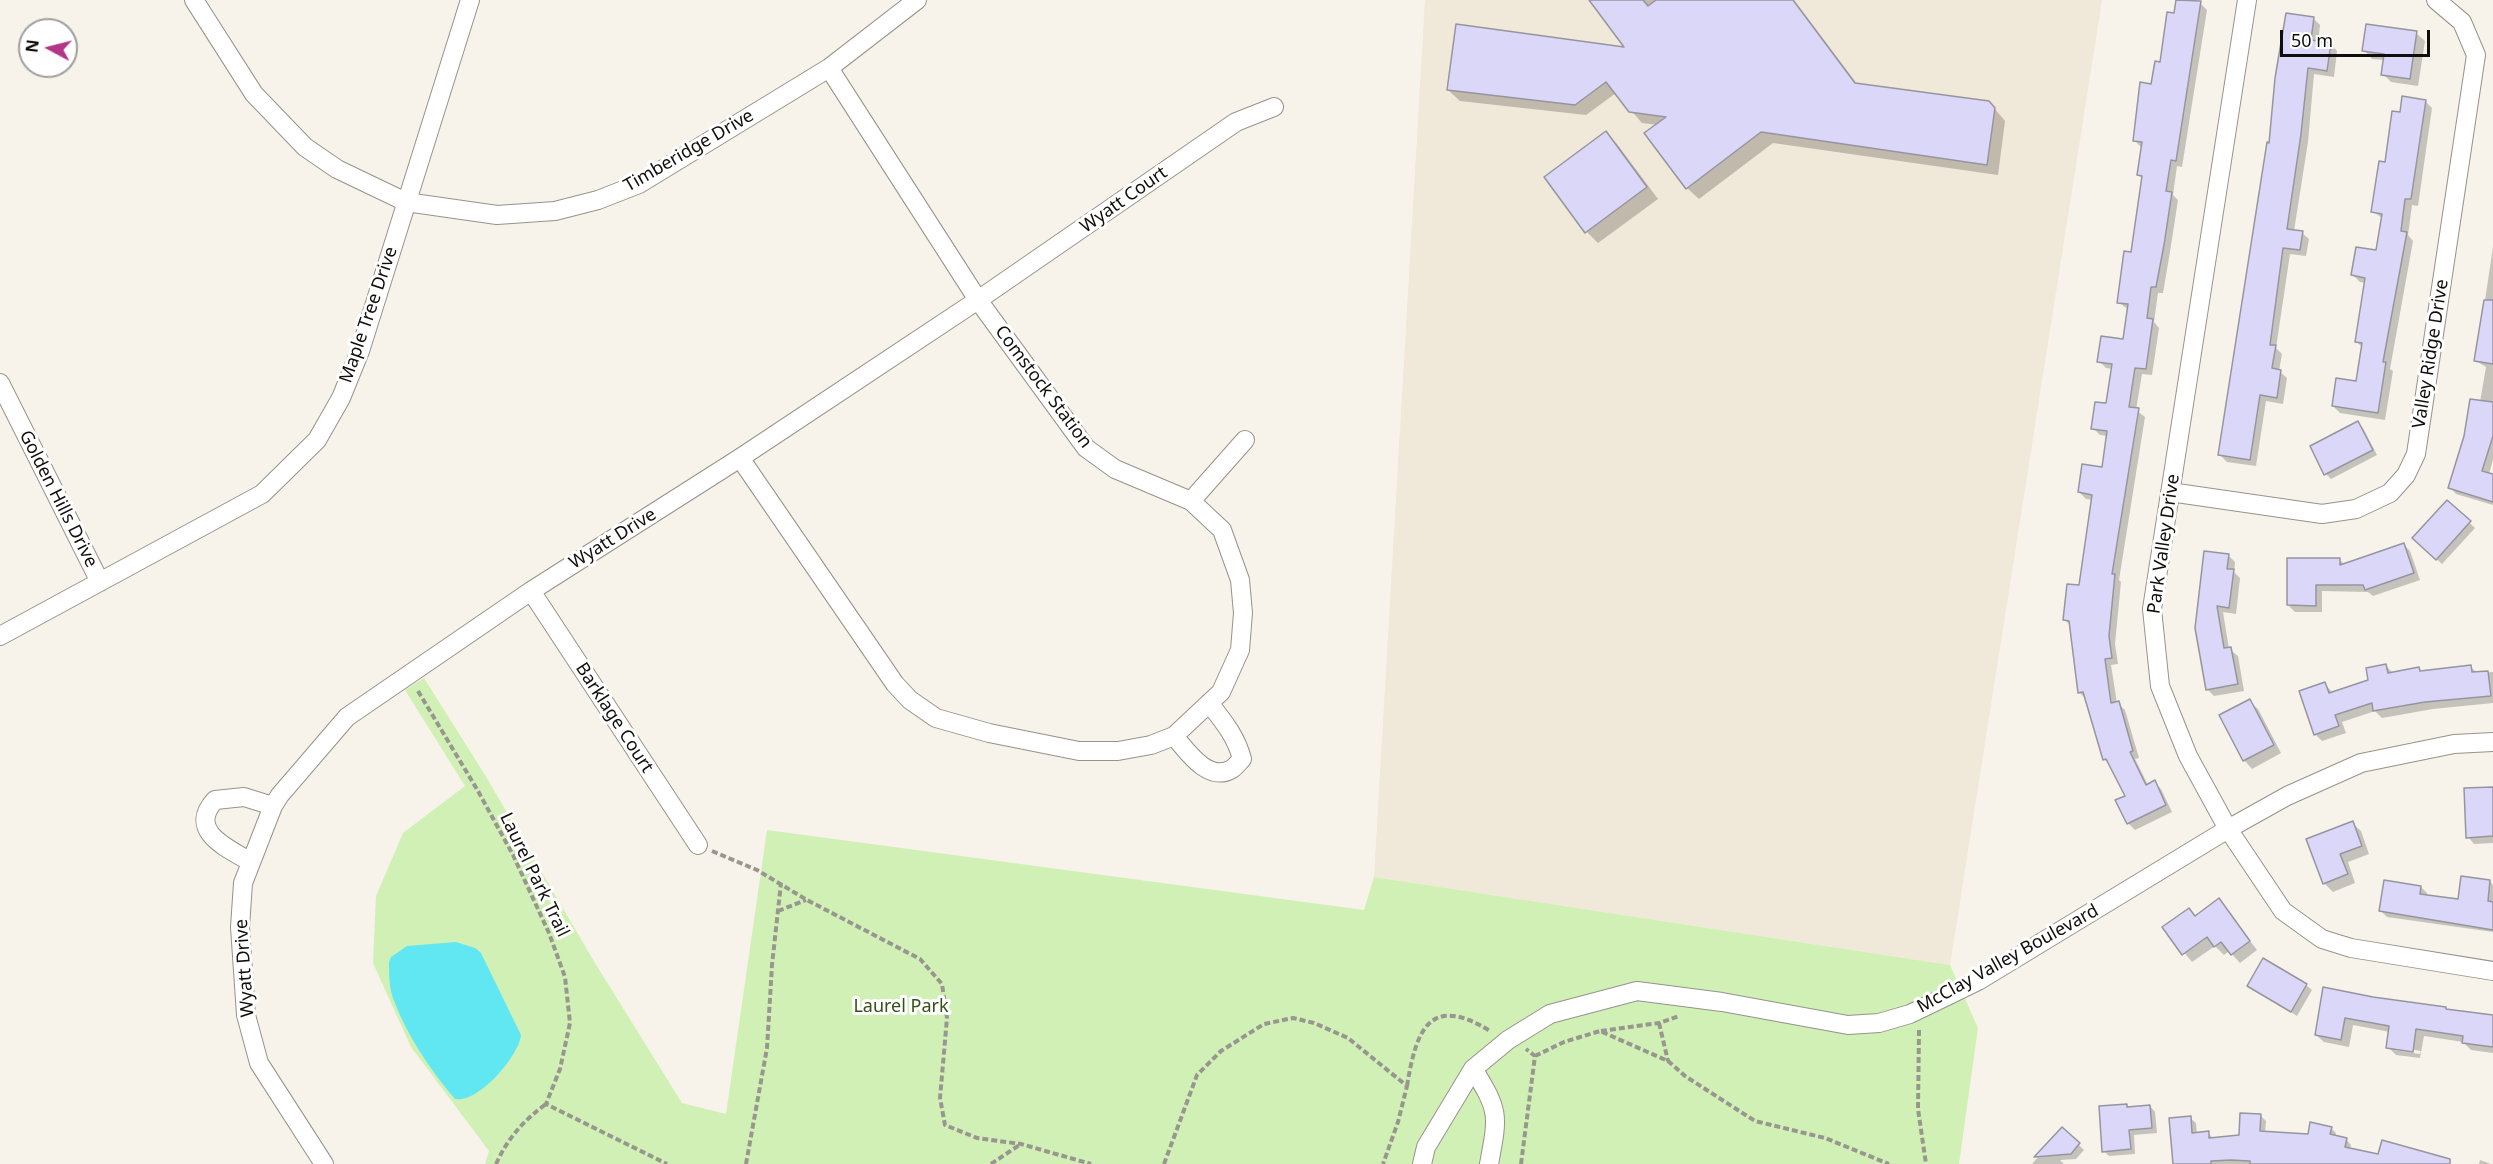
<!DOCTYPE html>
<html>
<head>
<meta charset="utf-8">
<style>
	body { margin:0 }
	#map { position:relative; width:2493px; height:1164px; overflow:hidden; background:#f7f3ea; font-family:"Noto Sans",sans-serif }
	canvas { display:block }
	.north { position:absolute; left:18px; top:18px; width:60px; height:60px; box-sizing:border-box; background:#fff; border:2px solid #9f9f9d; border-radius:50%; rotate:277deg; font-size:16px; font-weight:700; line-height:24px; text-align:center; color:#0f0e0b }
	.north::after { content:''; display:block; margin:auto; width:21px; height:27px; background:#b33789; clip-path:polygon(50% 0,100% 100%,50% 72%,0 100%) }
	.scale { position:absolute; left:2280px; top:30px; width:150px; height:27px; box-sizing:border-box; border:3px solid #0f0e0b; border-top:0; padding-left:8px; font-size:18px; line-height:21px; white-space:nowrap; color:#0f0e0b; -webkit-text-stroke:4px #fff; paint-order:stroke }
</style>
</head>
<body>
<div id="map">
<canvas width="2493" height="1164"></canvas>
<div class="north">N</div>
<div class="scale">50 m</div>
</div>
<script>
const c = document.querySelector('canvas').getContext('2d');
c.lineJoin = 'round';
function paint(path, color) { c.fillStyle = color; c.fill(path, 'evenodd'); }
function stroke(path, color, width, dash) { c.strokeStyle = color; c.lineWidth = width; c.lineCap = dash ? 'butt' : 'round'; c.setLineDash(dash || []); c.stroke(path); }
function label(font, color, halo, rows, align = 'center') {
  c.font = font + ' "Noto Sans",sans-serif'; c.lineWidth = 6; c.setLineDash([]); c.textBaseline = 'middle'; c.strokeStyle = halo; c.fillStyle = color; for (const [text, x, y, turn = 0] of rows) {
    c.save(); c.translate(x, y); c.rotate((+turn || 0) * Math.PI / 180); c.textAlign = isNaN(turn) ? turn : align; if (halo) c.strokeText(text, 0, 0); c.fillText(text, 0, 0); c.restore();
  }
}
paint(new Path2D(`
	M1425 0H2102L1950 965 1374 877Z`), '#f0e8d8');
paint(new Path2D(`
	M424 678 485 775 595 963 682 1103 726 1114 767 830 1364 910 1374 877 1950 965 1978 1028 1959 1164H485L489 1151 411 1047 373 963 376 896 403 833 465 786 405 690Z`), '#d1f0b5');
paint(new Path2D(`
	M456 942 475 948 481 953 521 1035C519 1056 478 1104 455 1099 431 1071 408 1037 395 1003 389 991 389 975 389 962L391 957 407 946Z`), '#61e7f1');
paint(new Path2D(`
	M1590 0H1794L1857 84 1989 102 2005 121 1998 175 1773 143 1699 199 1687 188 1646 133 1658 125 1642 123 1616 93 1586 115 1460 101 1448 90 1627 49Z
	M2177 0 2200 3 2207 10 2182 167 2177 166 2173 195 2178 200 2170 252 2163 293H2158L2154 322 2159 328 2152 375 2142 374 2136 410 2145 417 2119 580 2121 582 2115 644 2118 664 2111 665 2117 703 2125 710 2139 758 2135 759 2148 785 2154 782 2161 789 2172 812 2135 830 2128 823 2127 796 2111 766 2104 759 2086 699 2079 692 2071 626 2065 620 2080 587 2093 500 2086 499 2079 492 2103 469 2108 436 2100 435 2093 428 2108 405 2113 369 2106 368 2099 361 2124 340 2129 310 2118 302 2132 253 2143 179 2138 175 2142 148 2135 141 2161 63Z
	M2313 18 2320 25 2318 42 2331 44 2337 51 2334 77 2314 74 2308 142 2294 231 2302 233 2309 239 2306 256 2290 254 2276 348 2282 354 2279 371 2287 378 2283 404 2266 401 2256 466 2227 462 2220 455 2270 144Z
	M2416 33 2425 41 2418 86 2391 82 2383 74 2385 60 2372 59 2364 50Z
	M2425 101 2432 108 2418 206 2412 205 2408 235 2413 241 2390 369 2393 371 2385 420 2340 413 2333 406 2357 383 2363 348 2357 342 2366 283 2360 282 2353 275 2377 252 2383 219 2373 211 2401 114Z
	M1606 133 1617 144 1658 199 1598 243 1587 232 1546 177Z
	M2493 247V460L2489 474 2493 476V505L2456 494 2450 487 2480 402 2486 367 2476 361Z
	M2358 423 2363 428 2377 455 2331 479 2326 474 2312 447Z
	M2447 502 2475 528 2442 564 2414 538Z
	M2403 544 2410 551 2420 580 2373 596 2368 592 2322 591V612H2295L2288 605 2339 559 2345 565Z
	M2228 555 2235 562 2234 572 2240 578 2236 614 2223 612 2229 649 2238 656 2244 691 2214 696 2207 689 2196 628Z
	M2386 666 2393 673 2419 669 2422 672 2471 667 2477 673 2493 672V703L2433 709 2382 718 2375 711 2342 722 2346 733 2322 741 2315 734 2325 684 2333 693 2370 681Z
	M2249 701 2258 709 2281 753 2252 769 2244 760 2221 716Z
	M2493 788V843L2474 844 2468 837Z
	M2352 823 2361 831 2369 854 2348 862 2355 883 2333 892 2324 883Z
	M2490 881 2493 885V932L2387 917 2381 911 2421 887 2427 893 2426 896 2459 901Z
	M2219 900 2257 950 2240 963 2229 951 2224 955 2215 946 2192 962 2164 928 2189 910 2196 917Z
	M2249 985H2306L2312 990 2297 1016Z
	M2324 989 2448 1011 2493 1016V1053L2471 1050 2463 1042 2424 1036 2420 1058 2396 1055 2388 1047 2390 1032 2353 1025 2349 1047 2324 1042 2316 1035ZM2394 1047 2421 1051 2420 1054 2394 1050Z
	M2126 1105 2129 1108 2150 1106 2155 1112 2157 1133 2134 1135 2135 1154 2109 1156 2104 1151Z
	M2261 1116 2266 1121 2265 1133 2309 1135 2331 1128 2336 1133 2335 1137 2346 1139 2351 1145 2350 1150 2366 1164H2174L2190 1118 2196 1123 2197 1134 2208 1133 2213 1138 2241 1137Z
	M2062 1129 2084 1150 2076 1159 2060 1160 2064 1164H2032Z
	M2480 1160 2491 1164H2479Z`), '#0003');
const building = new Path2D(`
	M1589 0H1643L1648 6 1656 0H1793L1855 83 1989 101 1995 108 1987 165 1761 132 1686 189 1644 133 1666 117 1629 112 1606 82 1575 105 1447 90 1456 24 1624 47Z
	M2176 0 2201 1 2176 161 2171 160 2166 191 2172 192 2164 245 2156 287H2151L2147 318 2153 319 2146 369 2135 368 2129 407 2139 408 2112 574H2115L2109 636 2112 658 2105 659 2111 703 2119 701 2133 751 2130 752 2146 785 2155 780 2166 805 2127 824 2115 800 2125 796 2106 759 2103 760 2083 692 2078 693 2069 621 2063 620 2067 584 2079 585 2092 495 2078 492 2082 464 2102 467 2107 431 2091 429 2095 402 2106 403 2112 364 2097 362 2101 336 2123 339 2128 304 2117 303 2124 251 2131 252 2142 176 2137 175 2142 142 2133 141 2140 82 2151 84 2155 61 2160 62 2167 12 2174 13Z
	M2286 13 2314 17 2311 40 2331 43 2327 71 2308 68 2301 134 2287 229 2303 231 2300 250 2283 248 2270 345H2276L2272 368 2281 370 2277 398 2260 395 2250 460 2218 455 2267 142 2269 143 2275 78Z
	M2366 24 2417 31 2410 79 2381 75 2384 54 2362 51Z
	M2402 96 2426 100 2411 199H2405L2401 231 2407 232 2383 362H2386L2378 413 2332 406 2336 378 2356 381 2362 343 2355 342 2365 278 2351 275 2356 247 2376 250 2382 214 2371 212 2379 161 2385 162 2392 111 2400 112Z
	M1606 131 1647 187 1585 233 1544 177Z
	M2484 300H2493V364L2474 361Z
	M2470 399 2493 402V436L2482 471 2493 474V502L2448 488 2464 436Z
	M2358 421 2373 450 2324 475 2310 446Z
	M2447 500 2471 521 2436 560 2412 538Z
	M2404 543 2414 573 2365 590 2363 585H2316V606L2287 605V558H2340V565Z
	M2204 551 2229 554 2227 569H2234L2229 608 2217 606 2224 648 2231 647 2238 684 2206 690 2195 628Z
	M2386 664 2388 673 2419 667 2420 671 2471 665 2472 672 2488 671 2491 696 2425 702 2373 711 2372 703 2335 715 2339 726 2314 735 2299 691 2325 682 2329 693 2368 680 2366 668Z
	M2250 699 2274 745 2243 761 2219 715Z
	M2493 787V836L2466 838 2464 788Z
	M2353 821 2362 846 2340 854 2348 874 2323 884 2306 839Z
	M2461 876 2490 880 2488 901 2493 902V930L2379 911 2384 880 2421 886 2420 894 2458 899Z
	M2219 898 2250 941 2231 955 2221 942 2214 947 2207 937 2182 955 2162 927 2189 908 2195 916Z
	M2263 958 2307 984 2291 1012 2247 986Z
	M2323 987 2373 997 2446 1007V1009L2493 1015V1047L2462 1043 2463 1036 2416 1029 2413 1052 2386 1048 2389 1026 2345 1018 2341 1040 2315 1035Z
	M2127 1104V1107L2150 1105 2152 1128 2129 1130 2131 1149 2102 1152 2099 1106Z
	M2240 1113 2261 1114 2260 1131 2308 1134 2310 1122 2332 1127 2330 1134 2347 1138 2345 1147 2378 1154 2382 1140 2450 1159V1164H2250V1161L2231 1160 2211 1161V1164H2173L2169 1118 2191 1116 2192 1133 2209 1131V1138L2239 1135Z
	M2062 1127 2080 1143 2071 1154 2034 1157Z`);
paint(building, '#dad7f9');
stroke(building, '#96959e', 1.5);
const minor = new Path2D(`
	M194 0 254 94 305 147 337 169 406 202 497 215 555 211 598 200 639 184 829 68 917 0
	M2247 0 2152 609 2160 686 2188 756 2228 829 2283 911 2322 939 2351 948 2493 971
	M0 383 100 582
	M740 458 895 684 910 700 936 718 989 733 1079 751H1118L1151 745 1174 736 1221 692 1240 650 1243 613 1240 580 1222 530 1191 501 1115 469 1086 448 978 300 829 68
	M2170 492 2322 514 2356 509 2390 493 2406 475 2416 454 2476 55 2462 22 2436 0
	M1191 501 1245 440
	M531 591 698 845
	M0 636 262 494 317 440 341 398 360 351 470 0
	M1174 736C1187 751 1208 783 1232 769 1235 767 1239 762 1242 759 1236 736 1223 721 1209 703
	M251 862C227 848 187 831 215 800L244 797 273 806
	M1473 1069C1500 1111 1498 1116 1489 1164
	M324 1164 259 1063 246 1015 240 927 243 883 273 806 280 795 347 717 531 591 740 458 978 300 1236 122 1274 107
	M1422 1164 1426 1147 1473 1069 1508 1040 1550 1014 1637 991 1722 1002 1848 1025 1879 1023 1910 1014 1978 981 2228 829 2287 796 2361 763 2454 744 2493 742`);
stroke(minor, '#97938b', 20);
stroke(new Path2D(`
	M418 691 478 791 513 855 549 933 565 977 570 1023 560 1069 546 1104 667 1164
	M712 851 757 870 807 900 920 959 942 984 947 1018 940 1098 945 1125 977 1138 1021 1144 1091 1164
	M778 911 806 900
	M1659 1023 1668 1061
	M1919 1030 1918 1109 1926 1164
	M1601 1031 1659 1023 1679 1016
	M1535 1056 1564 1042 1600 1031 1668 1061 1685 1076 1755 1121 1825 1138 1889 1164
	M1407 1086C1416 1031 1429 993 1490 1031
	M496 1164C508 1138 523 1121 546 1104
	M746 1164 767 1048 772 965 781 883
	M991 1164 1021 1144
	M1164 1164 1197 1075 1221 1051 1264 1024 1293 1018 1314 1023 1348 1038 1407 1086 1398 1122 1383 1164
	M1521 1164 1535 1056 1526 1049`), '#99968f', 4, [6, 3]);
stroke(minor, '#fff', 18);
label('18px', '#0f0e0b', '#fff', [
	["Timberidge Drive",689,151,-30],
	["Wyatt Court",1124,200,-35],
	["Maple Tree Drive",369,315,-71],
	["Valley Ridge Drive",2431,354,-81],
	["Comstock Station",1043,387,53],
	["Golden Hills Drive",58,499,63],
	["Wyatt Drive",613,539,-32],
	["Park Valley Drive",2164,544,-82],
	["Barklage Court",614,718,57],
	["Laurel Park Trail",534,875,64],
	["McClay Valley Boulevard",2008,959,-29],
	["Wyatt Drive",245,968,-94]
]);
label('18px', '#364f17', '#fff', [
	["Laurel Park",901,1007]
]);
</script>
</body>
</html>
